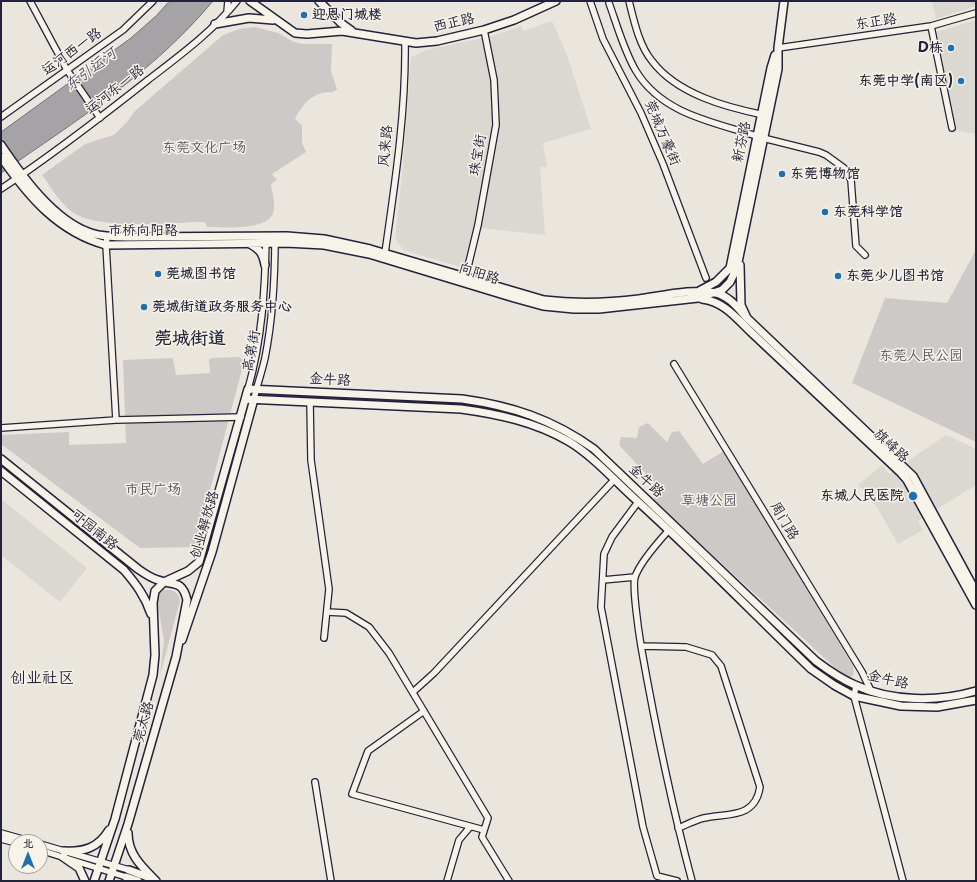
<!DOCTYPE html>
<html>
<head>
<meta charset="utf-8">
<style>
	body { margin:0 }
	#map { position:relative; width:977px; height:882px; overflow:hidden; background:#eae6de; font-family:"Playpen Sans","LXGW WenKai TC",sans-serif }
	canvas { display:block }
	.frame { position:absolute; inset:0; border:2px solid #22223b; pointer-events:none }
	.north { position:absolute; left:8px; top:834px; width:40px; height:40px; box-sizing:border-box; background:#f7f3e8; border:1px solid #a29fa3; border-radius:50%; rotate:0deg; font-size:11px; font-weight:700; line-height:16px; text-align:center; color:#22223b }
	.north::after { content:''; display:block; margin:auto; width:14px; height:18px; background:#1f6fb2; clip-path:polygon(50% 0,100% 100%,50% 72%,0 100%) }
</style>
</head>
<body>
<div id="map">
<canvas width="977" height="882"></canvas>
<div class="frame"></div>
<div class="north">北</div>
</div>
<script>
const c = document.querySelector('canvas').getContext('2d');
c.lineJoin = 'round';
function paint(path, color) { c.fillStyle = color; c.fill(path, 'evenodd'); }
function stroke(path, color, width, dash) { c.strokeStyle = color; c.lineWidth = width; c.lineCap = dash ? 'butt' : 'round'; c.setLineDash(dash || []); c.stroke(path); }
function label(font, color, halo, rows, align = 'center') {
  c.font = font + ' "Playpen Sans","LXGW WenKai TC",sans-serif'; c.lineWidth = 3; c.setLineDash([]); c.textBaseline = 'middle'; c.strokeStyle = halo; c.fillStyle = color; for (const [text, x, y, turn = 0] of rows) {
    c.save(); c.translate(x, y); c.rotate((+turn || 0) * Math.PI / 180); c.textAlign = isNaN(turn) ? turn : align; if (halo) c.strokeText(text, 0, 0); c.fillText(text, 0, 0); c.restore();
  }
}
paint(new Path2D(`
	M932 1H976V6L936 19Z
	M976 20V134L955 130 937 32Z
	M552 21 567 55 591 129 543 143 547 167H540L545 235 481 228 471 270 403 250 395 238 403 165 411 57 426 50 492 36 521 26 524 31Z
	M946 435 976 449V485L918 521 923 530 898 544 877 507 858 485 882 465 889 474Z
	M1 499 87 568 60 602 1 555Z`), '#dbd8d2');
paint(new Path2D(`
	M255 27 278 33 294 42 303 44H332L331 71 337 89C333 94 328 91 322 93 309 96 301 107 295 119L302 125V143L306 152 272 174 277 180 271 184C272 192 275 201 274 209 272 232 223 227 207 227L205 222C172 222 96 231 71 211 59 202 51 187 42 175L85 144 114 135 127 122 135 111 223 35 239 29Z
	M976 250V442L852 383 885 298 947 303Z
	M240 357 244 362 195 547 140 548 1 444V435L69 432V445L126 443 123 360 173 358 176 375 210 373 209 360 211 358Z
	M648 423 667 442 672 432 679 431 703 464 724 451 853 666 854 674 850 678 844 676 654 501 655 494 660 489 619 445 621 437 637 438 639 427Z
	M164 590C173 589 179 593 180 601L160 675 164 640 157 601 160 593Z`), '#cdc9c6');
const water = new Path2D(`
	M170 1H213C153 73 77 120 1 173V132L131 38 156 16Z`);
paint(water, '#a6a3a6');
stroke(water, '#716f7b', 1);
const minor = new Path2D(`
	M30 1 67 70 100 118
	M590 1 603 39 641 113 663 164 706 278
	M629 1C634 21 639 45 652 61 677 94 725 107 764 115
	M609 3C617 25 624 51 636 71 662 114 713 122 757 136
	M227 12 228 1
	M931 26 952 128
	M778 48 931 26 976 13
	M1 117 123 30 153 1
	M763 138 819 152 826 155 844 168 851 180 856 246 865 255
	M1 189C52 155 100 118 148 80 179 56 212 32 237 1
	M107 237 106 245 116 420
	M385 253C395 183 406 112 405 41
	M465 279 478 225 496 125 494 80 484 30
	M674 364 862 672 871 691
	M248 389C262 340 265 290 266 239
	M254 399C257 385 262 372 265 358 273 318 275 276 275 236
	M310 402 311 460 329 589 324 638
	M1 428 116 420 241 417
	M638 502 612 537 604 554 601 607 643 827 657 876 677 881
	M669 530C659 541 640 562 635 577 632 586 639 634 641 646 655 725 671 803 692 881
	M603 580 635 577
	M327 612 346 613 369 627 389 653 488 818 482 837 509 881
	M641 646 686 647 712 655 721 666 760 787C755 819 728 813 704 818 695 820 686 825 678 828
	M856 686 854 696 903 881
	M413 692 434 673 614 480
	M424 711 368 751 352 794 484 830
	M315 782 331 881
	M1 833 33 842
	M1 839 16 843
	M40 844 129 870
	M40 850 126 877
	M447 881 459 840 470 827`);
const major = new Path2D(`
	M250 1 295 33 307 34 342 31 416 43 437 41 484 30 514 20 556 1
	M319 1 341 23 352 31
	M215 24 249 18 273 20
	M1 145C22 176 54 221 91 233 103 237 116 237 128 237L287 236 324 239 370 249 544 300C577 304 607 303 639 299 661 296 695 288 716 293 729 296 738 308 747 318
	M1 157C28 196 58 232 106 245L286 243 324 245 369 254 514 298 543 306 574 309H599L698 298 722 290 730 282 737 267 778 69V48L784 1
	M250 244C260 249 263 254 265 265
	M740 265 741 305 747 318 913 476 976 592
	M699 291 716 282 730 268 771 68 775 55
	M702 299C725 302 736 318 752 333L900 472 907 480 976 605
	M246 399 461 409C498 414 535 422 568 441 592 455 613 479 634 498 695 553 752 612 811 669L834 685 854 696 901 706 937 707 976 700
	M1 459 138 569C145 574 151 578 158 580 173 586 182 579 187 600L176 657 128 824 109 881
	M1 471 124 570C136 584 145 596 151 614
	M182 640 212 552 254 399
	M128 833C128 854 141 866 156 881
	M64 851C84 852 98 848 109 830
	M63 857 79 868 85 881
	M129 870 153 879
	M126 877 138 881
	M94 881 115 819 153 675 155 655 153 603 155 591 164 582 188 571 199 562 248 389 462 399C512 406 552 419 594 449L816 661C828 670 841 679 855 685 892 702 938 702 976 691`);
stroke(minor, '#22223b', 8);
stroke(major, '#22223b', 10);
stroke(minor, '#f7f3e8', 5.5);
stroke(major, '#f7f3e8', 7);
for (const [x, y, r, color] of [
	[304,15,4,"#1f6fb2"],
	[951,48,4,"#1f6fb2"],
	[961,81,4,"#1f6fb2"],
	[782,174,4,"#1f6fb2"],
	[825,212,4,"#1f6fb2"],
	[158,274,4,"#1f6fb2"],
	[838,276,4,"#1f6fb2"],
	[144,307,4,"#1f6fb2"],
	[913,496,5,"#1f6fb2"]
]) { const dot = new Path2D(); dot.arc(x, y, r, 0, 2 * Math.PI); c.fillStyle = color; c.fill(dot); stroke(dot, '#f7f3e8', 1.5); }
label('bold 14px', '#22223b', '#f7f3e8', [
	["迎恩门城楼",312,15],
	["D栋",943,48,"right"],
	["东莞中学(南区)",953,81,"right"],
	["东莞博物馆",790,174],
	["东莞科学馆",833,212],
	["莞城图书馆",166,274],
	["东莞少儿图书馆",846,276],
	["莞城街道政务服务中心",152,307],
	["东城人民医院",904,496,"right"]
], 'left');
label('14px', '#22223b', '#f7f3e8', [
	["东正路",876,22,-8],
	["西正路",454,23,-13],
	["运河西一路",72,52,-36],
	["运河东一路",115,90,-38],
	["莞城万豪街",662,133,67],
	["新芬路",742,142,-78],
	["风来路",386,146,-85],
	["珠宝街",478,155,-80],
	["市桥向阳路",143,231],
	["向阳路",479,274,17],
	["高第街",252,351,-79],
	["金牛路",330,380,3],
	["旗峰路",891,446,43],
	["金牛路",646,481,43],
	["周门路",784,521,59],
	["创业解放路",205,525,-74],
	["可园南路",94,530,39],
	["金牛路",888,680,13],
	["莞太路",144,722,-74]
]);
label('14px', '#555465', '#f7f3e8', [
	["东莞文化广场",204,148],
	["东莞人民公园",921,356],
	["市民广场",153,490],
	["草塘公园",709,501]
]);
label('italic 15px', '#504f60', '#f7f3e8', [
	["东引运河",91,70,-37]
]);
label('16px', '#22223b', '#f7f3e8', [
	["创业社区",42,679]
]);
label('bold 18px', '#22223b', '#f7f3e8', [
	["莞城街道",190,339]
]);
</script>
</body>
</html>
